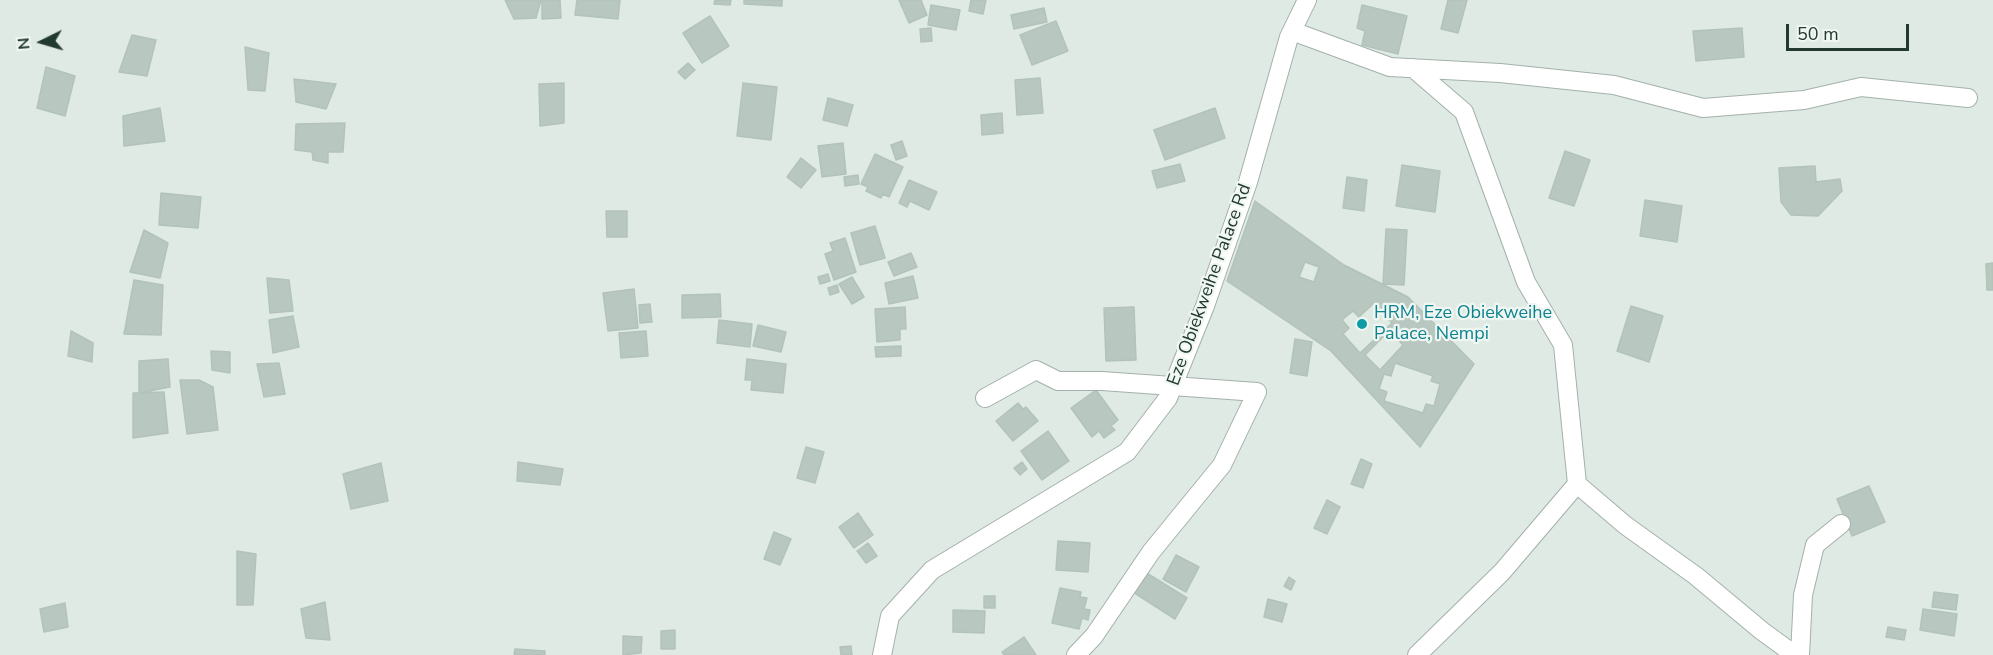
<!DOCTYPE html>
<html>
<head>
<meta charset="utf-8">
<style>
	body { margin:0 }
	#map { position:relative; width:1993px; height:655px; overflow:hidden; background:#e0eae4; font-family:"Nunito Sans",sans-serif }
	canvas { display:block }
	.north { position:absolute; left:12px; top:12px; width:60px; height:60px; -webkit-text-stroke:4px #f0f7f2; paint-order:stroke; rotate:265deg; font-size:16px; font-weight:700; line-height:24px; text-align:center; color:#21392f }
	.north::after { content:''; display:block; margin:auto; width:21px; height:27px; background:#21392f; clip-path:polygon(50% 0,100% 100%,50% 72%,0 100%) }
	.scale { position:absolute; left:1786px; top:24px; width:123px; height:27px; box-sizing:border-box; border:3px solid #21392f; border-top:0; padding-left:8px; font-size:18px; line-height:21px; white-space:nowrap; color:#21392f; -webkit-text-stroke:4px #f0f7f2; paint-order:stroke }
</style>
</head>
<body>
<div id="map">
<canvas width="1993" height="655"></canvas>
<div class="north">N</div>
<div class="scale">50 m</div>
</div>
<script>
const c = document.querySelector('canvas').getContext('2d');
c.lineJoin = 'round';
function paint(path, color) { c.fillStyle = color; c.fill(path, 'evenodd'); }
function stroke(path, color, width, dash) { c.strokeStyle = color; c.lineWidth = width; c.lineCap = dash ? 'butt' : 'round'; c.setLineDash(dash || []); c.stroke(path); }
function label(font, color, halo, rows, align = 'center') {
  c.font = font + ' "Nunito Sans",sans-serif'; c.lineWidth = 4.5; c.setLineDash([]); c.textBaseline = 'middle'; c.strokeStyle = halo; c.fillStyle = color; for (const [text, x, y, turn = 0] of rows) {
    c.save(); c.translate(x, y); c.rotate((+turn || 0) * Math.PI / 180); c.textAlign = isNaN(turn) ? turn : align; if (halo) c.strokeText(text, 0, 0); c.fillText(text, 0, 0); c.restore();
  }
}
const building = new Path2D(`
	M505 0H541L536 18 514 19Z
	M542 0H560L561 18 542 19Z
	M577 0H620L618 19 575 15Z
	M715 0H731L730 5 714 4Z
	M744 0H782V6L744 4Z
	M899 0H921L927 15 909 23Z
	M971 0H986L983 14 969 11Z
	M1448 0H1467L1458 33 1441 29Z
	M931 5 960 10 956 30 928 25Z
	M1362 5 1407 16 1398 54 1362 45 1365 31 1357 28Z
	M1044 8 1047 22 1014 29 1011 15Z
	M710 16 729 46 702 63 683 33Z
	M1056 21 1068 51 1032 65 1020 35Z
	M931 28 932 41 921 42 920 29Z
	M1742 28 1744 57 1696 61 1693 31Z
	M132 35 156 40 147 76 119 72Z
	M245 47 269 53 265 91 248 90Z
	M688 63 695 70 685 79 678 72Z
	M46 67 75 76 65 116 37 108Z
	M1040 78 1043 113 1017 115 1015 80Z
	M294 79 336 84 326 109 296 102Z
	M564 83V123L540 126 539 84Z
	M743 83 777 87 771 140 737 136Z
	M828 98 853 105 847 126 823 120Z
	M160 108 165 141 124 146 123 116Z
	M1215 108 1225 138 1165 160 1154 130Z
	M1002 113 1003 133 982 135 981 115Z
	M345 123 343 152H328V163L313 160 312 152 295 150 296 124Z
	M902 141 907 156 896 160 891 145Z
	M843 143 846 174 822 177 818 146Z
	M1565 151 1590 160 1574 206 1549 198Z
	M875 154 903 167 889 197 883 194 881 198 866 191 868 187 861 184Z
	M801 158 816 170 801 188 787 177Z
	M1180 164 1185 181 1157 188 1152 171Z
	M1402 165 1440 171 1435 212 1396 206Z
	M1815 166 1816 182 1840 179 1842 191 1818 216 1791 215 1781 202 1779 168Z
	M858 175 859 184 845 186 844 177Z
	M1347 177 1367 180 1364 211 1343 208Z
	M909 180 937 192 929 210 910 201 907 207 899 203Z
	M161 193 201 197 198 228 159 225Z
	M1645 200 1682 206 1677 242 1640 236Z
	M1255 201 1344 265 1408 297 1474 364 1420 447 1331 351 1227 281Z
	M606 211H627V237H607Z
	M875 226 885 258 860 265 851 233Z
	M1386 229 1407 230 1404 285 1383 284Z
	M144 230 168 243 160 278 130 272Z
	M845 238 856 272 834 280 825 254 833 251 830 243Z
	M911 253 917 267 894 276 888 262Z
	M1305 262 1319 267 1314 282 1299 277Z
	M1993 263V290H1987L1986 264Z
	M828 274 830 281 820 284 818 277Z
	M913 276 918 298 889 304 885 283Z
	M852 277 864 297 852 304 839 284Z
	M267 278 289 280 293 311 270 313Z
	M134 280 163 285 161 335 124 334Z
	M837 285 839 292 830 295 828 288Z
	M634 289 638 328 608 331 603 293Z
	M720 294 721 317 682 318V295Z
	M1374 303 1392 323 1360 353 1343 334 1349 328 1342 320 1353 311 1359 317Z
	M650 304 652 322 640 323 639 305Z
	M1631 306 1663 316 1649 362 1617 351Z
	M905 307 906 329H900V340L877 342 875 309Z
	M1134 307 1136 360 1106 361 1104 308Z
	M293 316 299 347 273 353 269 320Z
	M719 320 752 324 750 347 717 343Z
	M758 325 786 332 781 352 753 346Z
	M71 331 93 343 92 362 68 356Z
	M646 331 648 356 621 358 619 333Z
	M1389 331 1403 345 1380 370 1365 355Z
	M1295 339 1312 342 1307 376 1290 373Z
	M901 346V356L876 357 875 347Z
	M211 351 230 352V373L212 370Z
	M168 359 170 387 139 393V361Z
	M747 359 786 364 783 393 751 390 752 380H745Z
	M279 363 285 394 264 397 257 364Z
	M1395 363 1433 376 1431 381 1440 384 1434 406 1426 404 1423 413 1384 401 1387 392 1379 389 1384 374 1391 376Z
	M180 380H199L213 387 218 430 187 434Z
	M1096 390 1118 420 1111 426 1115 430 1104 438 1099 431 1092 437 1071 408Z
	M164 392 168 433 133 438V393Z
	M1018 403 1023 409 1026 407 1038 421 1013 441 996 421Z
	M1048 431 1069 461 1042 480 1021 451Z
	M806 447 824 452 815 483 797 478Z
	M1361 459 1372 464 1363 488 1351 484Z
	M518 462 563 469 560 485 517 481Z
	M1022 462 1027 469 1020 475 1014 468Z
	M381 463 388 501 351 509 343 474Z
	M1869 486 1885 522 1852 536 1837 499Z
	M1327 500 1340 507 1327 534 1314 528Z
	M858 513 873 535 854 548 839 527Z
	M774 532 791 539 780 565 764 559Z
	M1058 541 1090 543 1088 572 1056 570Z
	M868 543 877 556 866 563 857 551Z
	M237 551 256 554 253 605H237Z
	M1176 555 1199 567 1186 592 1163 579Z
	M1145 572 1187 598 1175 619 1133 592Z
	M1289 577 1295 581 1291 590 1284 586Z
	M1060 588 1081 592 1080 597 1087 598 1084 609 1090 610 1088 620 1082 618 1079 629 1052 623Z
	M1934 592 1958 595 1956 610 1932 607Z
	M984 596H995V608H984Z
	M1268 599 1287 604 1282 622 1264 617Z
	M325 602 330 640 306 638 301 609Z
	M65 603 68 627 44 632 40 609Z
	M1923 609 1957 614 1954 636 1920 630Z
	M953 610 985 611 984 633 953 632Z
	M1888 627 1906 630 1904 640 1886 637Z
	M675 630V649H661V631Z
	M623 636 642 637 641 653 623 655Z
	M1024 637 1036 655H1004L1002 652Z
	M851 646 852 655H841L840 647Z
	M515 649 545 651V655H514Z`);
paint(building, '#b8c7bf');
stroke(building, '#b2c3ba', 1.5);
const street = new Path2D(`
	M1292 31 1390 67 1500 73 1614 85 1703 108 1804 100 1861 87 1968 98
	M1413 68 1464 112 1526 282 1563 345 1577 484 1502 572 1417 655
	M985 398 1036 370 1058 381H1102L1257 392 1222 465 1151 552 1094 636 1076 655
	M1577 484 1625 525 1696 576 1762 631 1795 655
	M882 655 890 616 932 570 1127 452 1168 398 1205 306 1248 182 1289 37 1307 0
	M1800 655 1803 595 1815 545 1841 524`);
stroke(street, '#a3b1aa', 20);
stroke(street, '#fff', 18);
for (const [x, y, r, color] of [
	[1362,324,6,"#0f9aa8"]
]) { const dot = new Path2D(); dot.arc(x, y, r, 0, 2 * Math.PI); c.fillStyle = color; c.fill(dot); stroke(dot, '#f0f7f2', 2); }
label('18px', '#21392f', '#f0f7f2', [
	["Eze Obiekweihe Palace Rd",1210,285,-70]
]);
label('18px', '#0d838f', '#f0f7f2', [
	["HRM, Eze Obiekweihe",1374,314],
	["Palace, Nempi",1374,335]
], 'left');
</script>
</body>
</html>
